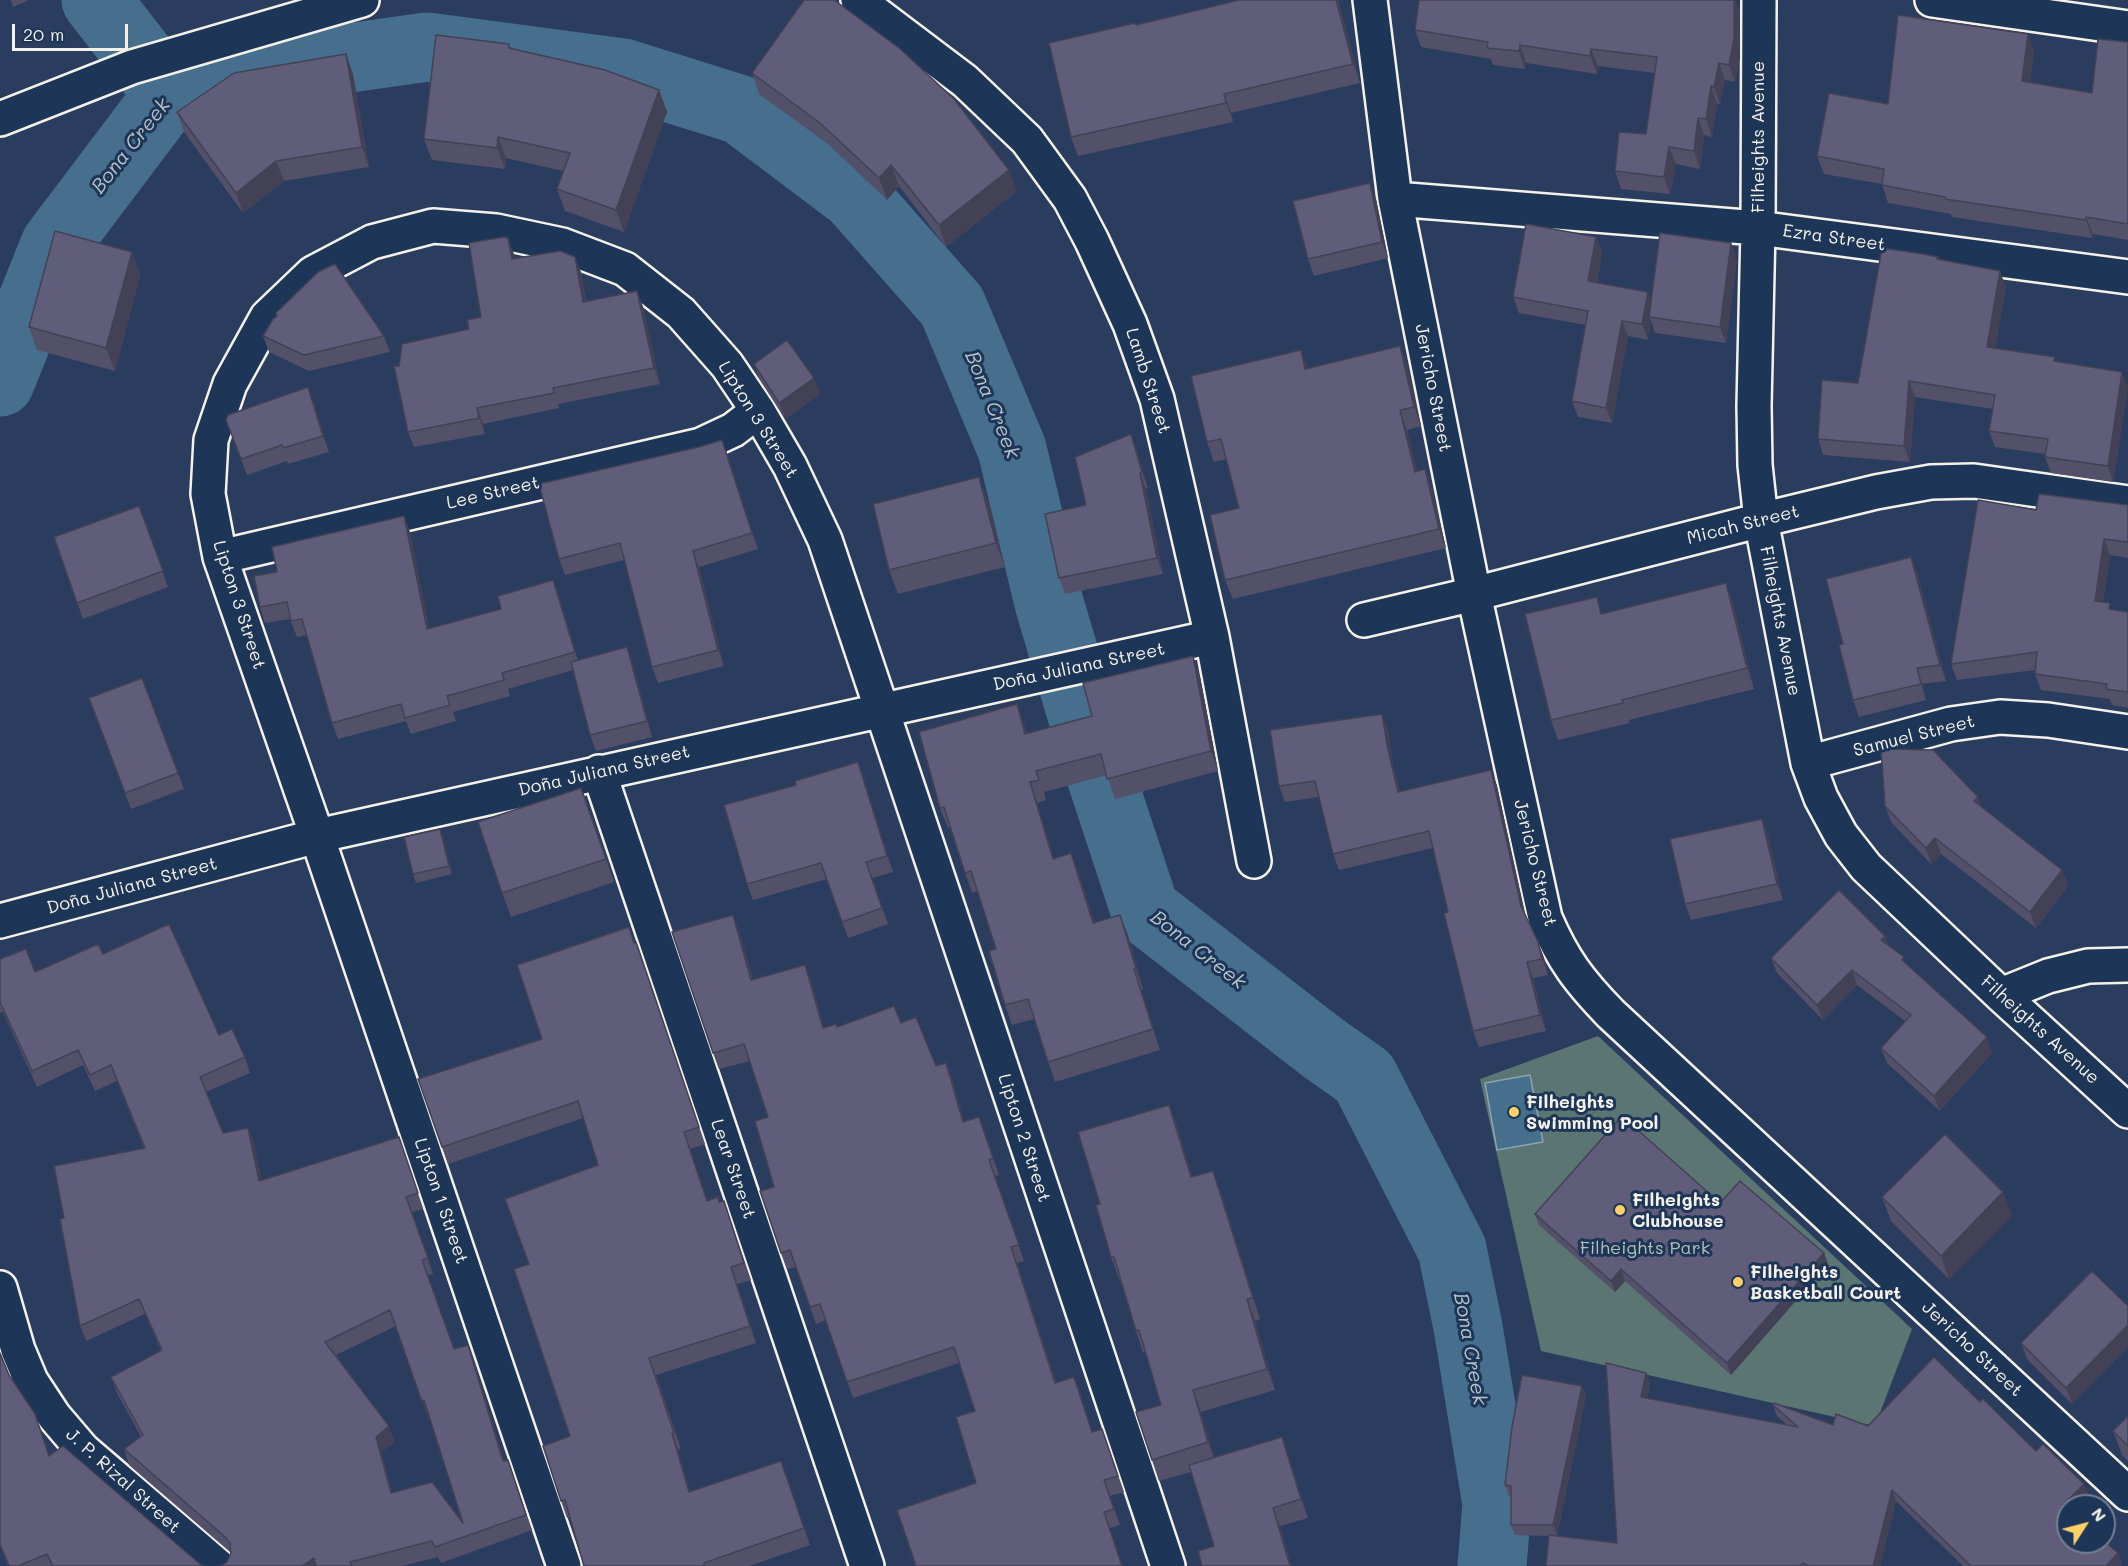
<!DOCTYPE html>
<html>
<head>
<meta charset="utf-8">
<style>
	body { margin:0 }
	#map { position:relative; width:2128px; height:1566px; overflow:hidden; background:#2a3d5e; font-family:Mali,sans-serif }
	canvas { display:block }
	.north { position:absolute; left:2056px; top:1494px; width:60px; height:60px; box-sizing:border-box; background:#1d3557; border:2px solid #738091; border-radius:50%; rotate:54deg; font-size:16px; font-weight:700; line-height:24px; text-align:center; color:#f4f1e8 }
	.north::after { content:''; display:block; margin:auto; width:21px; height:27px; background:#ffd166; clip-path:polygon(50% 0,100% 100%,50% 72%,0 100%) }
	.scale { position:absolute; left:12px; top:24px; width:116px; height:27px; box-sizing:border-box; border:3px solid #f4f1e8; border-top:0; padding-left:8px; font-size:18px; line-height:21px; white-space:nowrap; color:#f4f1e8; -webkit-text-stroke:4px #1d3557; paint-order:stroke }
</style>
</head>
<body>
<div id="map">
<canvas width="2128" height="1566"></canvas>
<div class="north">N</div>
<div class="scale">20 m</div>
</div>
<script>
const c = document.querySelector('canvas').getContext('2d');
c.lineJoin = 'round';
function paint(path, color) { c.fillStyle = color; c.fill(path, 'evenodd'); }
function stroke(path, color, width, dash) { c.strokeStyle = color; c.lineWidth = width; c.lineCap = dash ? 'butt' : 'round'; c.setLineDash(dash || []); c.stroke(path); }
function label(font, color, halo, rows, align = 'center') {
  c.font = font + ' Mali,sans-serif'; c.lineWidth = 6; c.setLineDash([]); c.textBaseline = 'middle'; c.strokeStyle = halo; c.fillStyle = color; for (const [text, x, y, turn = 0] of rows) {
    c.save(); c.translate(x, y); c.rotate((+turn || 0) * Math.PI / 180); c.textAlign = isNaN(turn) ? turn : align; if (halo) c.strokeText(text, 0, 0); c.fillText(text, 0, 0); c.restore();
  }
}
paint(new Path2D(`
	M1598 1036 1912 1329 1875 1426 1541 1351 1480 1079Z`), '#5a7572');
const water = new Path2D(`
	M1530 1075 1543 1142 1497 1150 1485 1083Z`);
paint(water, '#466f8d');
stroke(water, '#8ca3b1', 1.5);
stroke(new Path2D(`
	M96 0 169 94
	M0 382 55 245 169 94 342 59 427 47 623 73 741 110 855 196 952 306 1012 449 1049 603 1093 752 1145 910 1323 1048 1364 1077 1452 1249 1468 1327 1497 1504 1492 1566`), '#466f8d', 69);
const street = new Path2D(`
	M858 0 965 81 1027 140 1070 199 1092 241 1130 324 1157 399 1212 637 1254 861
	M1370 0 1395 199 1474 594 1545 918C1563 960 1579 981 1611 1014L2128 1494
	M1759 0 1758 228 1754 406 1755 465 1761 520 1808 763 1821 798 1841 835 1866 867 2001 995 2128 1111
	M1932 0 2128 28
	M1395 199 1758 228 2128 277
	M220 557 701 445 733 430 758 411
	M1364 620 1474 594 1761 520 1876 492 1931 482 1974 481 2128 503
	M1808 763 1951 724 2000 717 2048 720 2128 732
	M599 772 867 1566
	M0 921 317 836 1212 637
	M2001 995 2048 976 2088 966 2128 965
	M0 1288 18 1350 31 1381 54 1416 83 1450 218 1566
	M564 1566 317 836 220 557 208 494 211 440 230 384 267 317 313 273 372 242 433 226 496 231 562 245 625 269 681 313 727 365 758 411 790 466 825 540 1168 1566`);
const secondary = new Path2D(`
	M0 119 132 67 362 0`);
stroke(street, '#f4f1e8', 38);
stroke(secondary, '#f4f1e8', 38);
stroke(street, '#1d3557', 33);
stroke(secondary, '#1d3557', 33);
paint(new Path2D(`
	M11 0H29L13 7Z
	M1239 0H1338L1360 83 1231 113 1233 122 1078 156 1071 137 1136 25Z
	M1419 0H1735L1740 14V57L1735 82 1725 80 1720 104H1717L1712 137 1704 135 1700 169 1676 164 1670 194 1621 189 1615 171 1646 134 1654 73 1598 66 1597 74 1526 63 1525 69 1493 65 1491 59 1421 47 1415 30Z
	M2128 42V240L2093 234 2092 238 1952 217 1951 214 1888 203 1882 184 1824 174 1817 156 1888 104 2034 51 2030 82 2092 93Z
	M509 44 511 48 659 90 667 112 624 232 565 211 557 189 563 171 506 158 505 169 432 160 424 139Z
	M346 54 353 74 369 167 284 181 243 213 184 132 177 112Z
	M752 73 1017 191 946 247 899 186 887 200 828 144 759 94Z
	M1370 183 1376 199 1388 258 1314 276 1308 259Z
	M1596 237 1602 252 1597 283 1648 292 1651 302 1737 259 1726 343 1655 333 1651 321 1648 340 1628 336 1612 423 1578 417 1572 401 1586 325 1519 313 1513 297Z
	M132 252 140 276 115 371 37 350 29 327Z
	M514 254 515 258 581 272 586 302 637 291 643 307 660 384 558 404 559 408 483 424 485 434 414 447 408 432 399 366 469 329 481 317Z
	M1938 257 1939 260 2006 287 1995 348 2056 362 2128 388 2113 482 2051 473 2045 457V454L1995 447 1989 431 1993 409 1915 397 1910 462 1823 455 1818 439 1858 383Z
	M263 336H384L390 352 309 371 269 352Z
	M1400 346 1407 366 1421 426 1407 430 1417 471 1425 469 1432 489 1446 548 1233 599 1225 580 1239 508 1226 459 1214 462 1207 442 1308 369Z
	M754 364 820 394 785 419 760 380Z
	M308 387 329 452 288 464 287 461 247 475 226 420Z
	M1131 434 1148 488 1146 489 1163 574 1065 594 1059 578 1086 505Z
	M722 440 758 549 699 567 724 666 658 683 652 667 624 560 565 575 559 559 699 447Z
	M988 501 1005 567 898 594 889 570Z
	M2128 505V558L2110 555 2103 603 2112 610 2128 612V708L2112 705 2110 699 2041 690 2035 674V670L1957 680 1951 664 2036 510Z
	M139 506 168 587 83 619 54 537Z
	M410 532 429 629 559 596 578 660 627 647 633 664 652 737 596 751 590 735 573 670 508 689 510 696 453 712 456 721 411 734 406 721 338 739 332 723 307 635 297 637 290 619 265 623 260 607 277 572Z
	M1917 573 1946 681 1922 684 1926 700 1859 717 1853 700 1843 644Z
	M1726 583 1733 604 1754 689 1629 720 1630 723 1558 740 1551 720 1603 613Z
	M1200 677 1218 771 1115 799 1107 775 1044 792 1046 800 1037 803 1054 859 1079 874 1094 922 1128 935 1143 989 1141 990 1160 1050 1055 1082 1034 1019 1012 1025 1005 1005 996 949 978 891 972 893 950 827 948 828 940 808 1024 724 1027 733 1092 716Z
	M142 678 184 789 131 809 89 698Z
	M1388 730 1393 766 1400 792 1491 770 1497 786 1525 915 1538 942 1544 958 1548 975 1533 978 1546 1031 1479 1047 1473 1031 1448 912 1433 848 1339 870 1333 854 1319 797 1285 802 1279 786Z
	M858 762 893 872 872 878 888 924 848 938 827 879 753 900 747 884 796 785Z
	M1885 806 1982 808 2062 870 2068 886 2036 928 1941 854 1931 864 1891 822Z
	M590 811 614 882 511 917 502 893Z
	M1768 835 1783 900 1691 920 1685 904Z
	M443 837 452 874 416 883 413 874Z
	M739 931 753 980 805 965 811 981 824 1027 901 1023 936 1066 946 1063 952 1079 964 1122 979 1117 999 1175 995 1176 1024 1261 1017 1263 1056 1382 1080 1393 1092 1432 1102 1429 1124 1492 1110 1496 1120 1525 1110 1528 976 1483 975 1411 959 1363 853 1398 826 1320 816 1324 796 1267 787 1269 781 1253 768 1117 750 1061 719 1069 713 1053Z
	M1885 936 1888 945 1992 1053 1940 1111 1887 1063 1881 1048 1905 1021 1857 985 1823 1020 1777 973 1771 958Z
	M634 942 642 959 705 1144 690 1149 707 1201 719 1202 724 1201 751 1280 737 1284 756 1343 656 1375 681 1449 678 1450 690 1492 781 1461 810 1545 749 1566H584L570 1517 567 1518 561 1501 570 1436 529 1264 598 1165 583 1118 448 1164 442 1147Z
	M103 954 219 1035 245 1057 250 1073 206 1092 223 1133 248 1128 254 1144 261 1180 399 1137 423 1209 412 1212 433 1274 428 1275 454 1349 474 1361 504 1461 508 1460 532 1530 441 1563 438 1557 402 1566H221L227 1562 231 1553 230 1552 129 1465 124 1449 141 1437 117 1393 111 1377 161 1351 145 1314 86 1341 80 1326 64 1218 144 1148 117 1081 95 1091 83 1065 37 1087 3 1012 0 1013V959L35 972ZM396 1326 428 1418 429 1416 463 1523 392 1492 381 1452 395 1442 336 1355Z
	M1177 1126 1192 1177 1221 1193 1260 1319 1255 1321 1275 1390 1201 1412 1214 1457 1288 1455 1308 1518 1280 1526 1291 1566H1202L1214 1546 1191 1472 1159 1481 1152 1460 1161 1405 1146 1352 1143 1353 1136 1331 1120 1279H1119L1111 1257 1100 1204Z
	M2003 1192 2012 1216 1949 1279 1891 1221 1882 1197Z
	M1535 1214 1824 1253 1828 1264 1731 1375 1625 1281 1615 1292 1539 1225Z
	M2128 1306V1347L2072 1404 2027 1359 2021 1343Z
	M0 1353 9 1375 41 1430 49 1456 203 1566H8L0 1546Z
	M1646 1373 1650 1385 1647 1398 1787 1425 1777 1416 1773 1405 1833 1425 1868 1426 1980 1402 2036 1451 2084 1484 2089 1495 2068 1506V1542L2118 1553 2122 1564 2120 1566H1963L1896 1501 1880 1566H1546L1549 1536 1515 1535 1511 1525V1496H1509L1505 1485 1582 1386 1586 1396 1557 1536 1617 1543Z
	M2113 1431 2128 1446V1461L2122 1455Z`), '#535069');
paint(new Path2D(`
	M1336 0H1338L1360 83 1353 64Z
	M1734 0H1735L1740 14V57L1735 82 1729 65Z
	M2028 34 2034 51 2028 98 2022 81Z
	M1520 45 1526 63 1525 69 1519 51Z
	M1591 49 1598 66 1597 74 1590 56Z
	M346 54 353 74 369 167 362 147Z
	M1719 63 1725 80 1720 104 1714 87Z
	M1711 86 1717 104 1712 137 1706 119Z
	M659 90 667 112 624 232 616 210Z
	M1224 94 1231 113 1233 122 1226 103Z
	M1698 118 1704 135 1700 169 1694 151Z
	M498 137 506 158 505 169 497 148Z
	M1669 147 1676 164 1670 194 1664 177Z
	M276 161 284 181 243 213 236 193Z
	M891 165 899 186 887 200 879 178Z
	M1009 170 1017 191 946 247 939 225Z
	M1370 183 1376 199 1388 258 1382 242Z
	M2086 217 2093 234 2092 238 2086 220Z
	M1596 237 1602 252 1594 297 1588 281Z
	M508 238 514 254 518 274 512 259Z
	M1731 243 1737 259 1726 343 1720 327Z
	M132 252 140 276 115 371 106 348Z
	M575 257 581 272 588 318 583 302Z
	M2000 271 2006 287 1993 363 1987 347Z
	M637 291 643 307 660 384 654 368Z
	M1648 292 1653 308 1649 317 1651 321 1648 340 1642 324Z
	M1622 321 1628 336 1612 423 1606 408Z
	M1400 346 1407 366 1421 426 1414 407Z
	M1301 350 1308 369H1305Z
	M2122 372 2128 388 2113 482 2108 466Z
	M814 378 820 394 785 419 779 403Z
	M1909 381 1915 397 1910 462 1904 446Z
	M308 387 314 403 329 452 323 436Z
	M477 408 483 424 485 434 479 418Z
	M1400 410 1407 430 1422 491 1415 472Z
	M1131 434 1137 450 1148 488 1142 472Z
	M722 440 728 456 758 549 752 533Z
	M1425 469 1432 489 1446 548 1439 529Z
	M1140 473 1146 489 1163 574 1157 558Z
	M979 477 988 501 1005 567 996 543Z
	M404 516 410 532 433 646 427 629Z
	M2104 539 2110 555 2101 618 2095 601Z
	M693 551 699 567 724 666 718 650Z
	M1911 557 1917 573 1946 681 1940 665Z
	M553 580 559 596 580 668 575 652Z
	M1726 583 1733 604 1754 689 1747 668Z
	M627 647 633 664 652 737 647 721Z
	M1193 656 1200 677 1218 771 1211 751Z
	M1917 668 1922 684 1926 700 1921 684Z
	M1017 704 1024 724 1033 754 1025 734Z
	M1382 714 1388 730 1393 766 1404 808 1398 792 1388 750Z
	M858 762 863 778 893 872 887 856Z
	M1491 770 1497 786 1527 922 1521 906Z
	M1030 782 1037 803 1060 879 1053 859Z
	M1978 797 1984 813 1974 801Z
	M1762 819 1768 835 1783 900 1777 884Z
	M440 829 443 837 452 874 449 866Z
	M1935 838 1941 854 1931 864 1926 848Z
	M1071 853 1079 874 1100 943 1093 923Z
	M2062 870 2068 886 2036 928 2030 912Z
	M733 915 739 931 757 997 751 980Z
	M1120 915 1128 935 1143 989 1136 969Z
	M1885 936 1891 952 1881 940Z
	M1538 942 1544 958 1548 975 1542 959Z
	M1527 962 1533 978 1546 1031 1540 1015Z
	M805 965 811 981 829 1044 823 1028Z
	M1852 970 1857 985 1823 1020 1817 1005Z
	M1987 1037 1992 1053 1940 1111 1934 1096Z
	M946 1063 952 1079 969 1139 963 1122Z
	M1169 1105 1177 1126 1199 1199 1191 1177Z
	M248 1128 254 1144 265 1196 259 1181Z
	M1213 1171 1221 1193 1260 1319 1253 1298Z
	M2003 1192 2012 1216 1949 1279 1941 1256Z
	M1011 1247 1017 1263 1061 1399 1055 1383Z
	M1824 1253 1828 1264 1731 1375 1727 1363Z
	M731 1267 737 1284 756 1343 750 1326Z
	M1621 1269 1625 1281 1615 1292 1611 1281Z
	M1247 1299 1255 1321 1275 1390 1267 1369Z
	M2128 1325V1347L2072 1404 2066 1388Z
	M468 1345 474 1361 509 1477 503 1461Z
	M1646 1373 1650 1385 1645 1409 1641 1397Z
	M1582 1386 1586 1396 1557 1536 1553 1525Z
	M1193 1390 1201 1412 1216 1464 1208 1442Z
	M424 1400 430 1416 428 1418 422 1402Z
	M389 1426 395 1442 381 1452 397 1508 391 1493 376 1437Z
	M672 1433 678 1450 695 1509 689 1492Z
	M1282 1437 1288 1455 1308 1518 1301 1499Z
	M2084 1484 2089 1495 2078 1506H2068V1516L2063 1505Z
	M1892 1490 1896 1501 1880 1566H1873Z
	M1273 1508 1280 1526 1291 1566H1290Z
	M2118 1553 2122 1564 2120 1566H2106Z
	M314 1558 316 1566H302Z`), '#434155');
const building = new Path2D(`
	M804 0H834L899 48 954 99 1009 170 939 225 891 165 879 178 820 123 752 73Z
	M1239 0H1336L1353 64 1224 94 1226 103 1071 137 1049 43 1135 23 1136 25Z
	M1419 0H1734V39L1729 65 1719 63 1714 87 1711 86 1706 119 1698 118 1694 151 1669 147 1664 177 1615 171 1619 132 1646 134 1657 57 1591 49 1590 56 1520 45 1519 51 1487 48 1488 42 1415 30Z
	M1898 15 2028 34 2022 81 2092 93 2098 39 2128 42V224L2086 217V220L1945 199V197L1882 185 1884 169 1817 156 1829 93 1888 104Z
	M436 35 509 44V48L605 70 659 90 616 210 557 189 570 153 498 137 497 148 424 139Z
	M346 54 362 147 276 161 236 193 177 112 234 73Z
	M1370 183 1382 242 1308 259 1293 201Z
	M1526 224 1596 237 1588 281 1648 292 1642 324 1622 321 1606 408 1572 401 1588 311 1513 297Z
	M55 231 132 252 106 348 29 327Z
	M1660 233 1731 243 1720 327 1649 317Z
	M504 237 508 238 512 259 560 251 575 257 583 302 637 291 654 368 553 388 554 393 477 408 479 418 408 432 394 366H399L402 344 469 329 467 320 481 317 469 243Z
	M1882 248 1923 254 1938 257 1937 259 2000 271 1987 347 2055 357 2054 361 2122 372 2108 466 2045 457 2048 439 1989 431 1995 395 1909 381 1904 446 1818 439 1822 380 1858 383Z
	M335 264 384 336 304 355 263 336 273 319 277 316 276 313 318 272Z
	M787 340 814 378 779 403 754 364Z
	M1400 346 1414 407 1400 410 1415 472 1425 469 1439 529 1225 580 1210 515 1239 508 1221 439 1207 442 1191 376 1301 350 1305 369Z
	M308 387 323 436 283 448 282 445 241 459 226 420 228 415Z
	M1131 434 1142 472 1140 473 1157 558 1059 578 1045 514 1086 505 1075 457Z
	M722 440 752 533 693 551 718 650 652 667 620 543 559 559 539 484 699 447Z
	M979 477 996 543 889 570 873 504Z
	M2039 494 2128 505V542L2104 539 2095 601 2110 603 2109 609 2128 612V692L2106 689 2107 684 2035 674 2037 652 1951 664 1978 500 2036 510Z
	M139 506 163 571 77 603 54 537Z
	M404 516 427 629 501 609 498 596 553 580 575 652 502 673 504 680 447 696 450 705 405 718 401 704 332 723 302 619 291 621 287 602 260 607 254 576 277 572 272 547Z
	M1911 557 1940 665 1917 668 1921 684 1853 700 1839 645 1843 644 1826 579Z
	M1726 583 1747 668 1622 700 1623 703 1551 720 1525 614 1597 597 1601 614Z
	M627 647 647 721 590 735 571 662Z
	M1193 656 1211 751 1107 779 1101 754 1036 771 1039 780 1030 782 1053 859 1071 853 1093 923 1120 915 1136 969H1134L1153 1029 1048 1062 1028 999 1005 1005 989 951 996 949 971 871 965 873 944 807 940 808 919 732 1017 704 1025 734 1092 716 1083 683Z
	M142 678 178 773 125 793 89 698Z
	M1382 714 1388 750 1398 792 1491 770 1521 906 1538 942 1542 959 1527 962 1540 1015 1473 1031 1444 913 1448 912 1429 831 1333 854 1315 781 1279 786 1270 730Z
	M1881 749 1933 750 1978 797 1974 801 2062 870 2030 912 1935 838 1926 848 1885 806Z
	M858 762 887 856 866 862 882 908 842 922 821 863 747 884 724 805 796 785 795 781Z
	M581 788 606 859 502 893 478 822Z
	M1762 819 1777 884 1685 904 1670 839Z
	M440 829 449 866 413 874 404 837Z
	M1839 890 1885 936 1881 940 1904 957 1902 960 1987 1037 1934 1096 1881 1048 1911 1015 1852 970 1817 1005 1771 958Z
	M733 915 751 980 805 965 823 1028 836 1024 837 1027 894 1006 901 1023 916 1017 936 1066 946 1063 963 1122 979 1117 993 1158 989 1160 1019 1245 1011 1247 1055 1383 1074 1377 1092 1432 1102 1429 1118 1476 1104 1480 1114 1509 1104 1512 1122 1566H916L897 1510 976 1483 956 1417 975 1411 954 1347 847 1382 820 1304 810 1307 790 1250 781 1253 760 1191 774 1187 755 1121 768 1117 744 1044 713 1053 672 932Z
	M169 924 219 1035 232 1029 245 1057 200 1077 223 1133 248 1128 259 1181 399 1137 418 1193 406 1197 428 1258 422 1260 454 1349 468 1345 503 1461 508 1460 526 1515 435 1547 432 1541 350 1562 352 1566H316L314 1558 302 1566H221L227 1562 231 1553 230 1543 224 1536 124 1449 143 1435 111 1377 162 1350 139 1299 80 1326 60 1219 64 1218 54 1166 145 1148 111 1065 90 1075 78 1050 32 1071 0 1002V959L26 949 35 972 98 944 103 954ZM390 1310 422 1402 424 1400 463 1523 432 1482 391 1493 376 1437 389 1426 325 1342Z
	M629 927 634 943 636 942 699 1127 684 1132 707 1201 718 1197 719 1202 724 1201 744 1263 731 1267 750 1326 649 1358 674 1433H672L689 1492 781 1461 804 1528 704 1563 705 1566H584L565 1500 561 1501 543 1446 570 1436 514 1269 529 1264 505 1199 598 1165 578 1101 442 1147 418 1079 542 1039 517 965Z
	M1169 1105 1191 1177 1213 1171 1253 1298 1247 1299 1267 1369 1193 1390 1208 1442 1152 1460 1136 1412 1161 1405 1139 1330 1136 1331 1114 1257H1111L1096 1205 1100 1204 1078 1132Z
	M1622 1116 1720 1203 1740 1181 1824 1253 1727 1363 1621 1269 1611 1281 1535 1214Z
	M1945 1134 2003 1192 1941 1256 1882 1197Z
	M2092 1271 2128 1306V1325L2066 1388 2021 1343Z
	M0 1353 9 1375 35 1414 49 1456 63 1446 201 1565 203 1566H53L47 1554 18 1566H9L0 1544Z
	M1934 1357 1980 1402 1983 1399 2036 1451 2043 1444 2084 1484 2063 1505 2068 1510V1542H2104V1541L2118 1553 2106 1566H1971L1892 1490 1873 1566H1808L1803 1563 1800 1566H1546L1549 1535 1617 1543 1606 1363 1646 1373 1641 1397 1798 1427 1773 1405 1774 1403 1833 1425 1836 1414 1868 1426Z
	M1522 1375 1582 1386 1553 1525H1511V1486L1505 1485 1512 1427Z
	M2128 1416V1446L2113 1431Z
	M1282 1437 1301 1499 1273 1508 1290 1566H1202L1198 1551 1214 1546 1189 1465Z`);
paint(building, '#605d7a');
stroke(building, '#434155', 1.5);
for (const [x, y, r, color] of [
	[1514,1112,6,"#ffd166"],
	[1620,1210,6,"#ffd166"],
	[1738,1282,6,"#ffd166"]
]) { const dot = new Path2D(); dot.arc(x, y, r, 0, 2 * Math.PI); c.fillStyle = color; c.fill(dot); stroke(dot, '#1d3557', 2); }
label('18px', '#f4f1e8', '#1d3557', [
	["Filheights Avenue",1758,137,-90],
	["Ezra Street",1834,238,8],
	["Lamb Street",1148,381,72],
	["Jericho Street",1433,388,79],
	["Lipton 3 Street",758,420,58],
	["Lee Street",493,493,-13],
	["Micah Street",1743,525,-14],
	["Lipton 3 Street",239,605,72],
	["Filheights Avenue",1780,621,79],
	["Doña Juliana Street",1079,667,-12],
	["Samuel Street",1914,736,-14],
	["Doña Juliana Street",604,771,-13],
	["Jericho Street",1535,863,76],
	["Doña Juliana Street",132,886,-15],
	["Filheights Avenue",2040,1030,42],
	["Lipton 2 Street",1024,1138,72],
	["Lear Street",733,1169,71],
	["Lipton 1 Street",441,1201,71],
	["Jericho Street",1972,1349,43],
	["J. P. Rizal Street",123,1481,42]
]);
label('bold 18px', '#f4f1e8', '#1d3557', [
	["Filheights",1526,1102],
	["Swimming Pool",1526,1123],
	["Filheights",1632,1200],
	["Clubhouse",1632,1221],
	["Filheights",1750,1272],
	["Basketball Court",1750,1293]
], 'left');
label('18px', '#b6bfb9', '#1d3557', [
	["Filheights Park",1645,1248]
]);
label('italic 20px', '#b7c4c8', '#1d3557', [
	["Bona Creek",131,146,-52],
	["Bona Creek",992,405,68],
	["Bona Creek",1198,950,38],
	["Bona Creek",1470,1349,80]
]);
</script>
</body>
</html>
